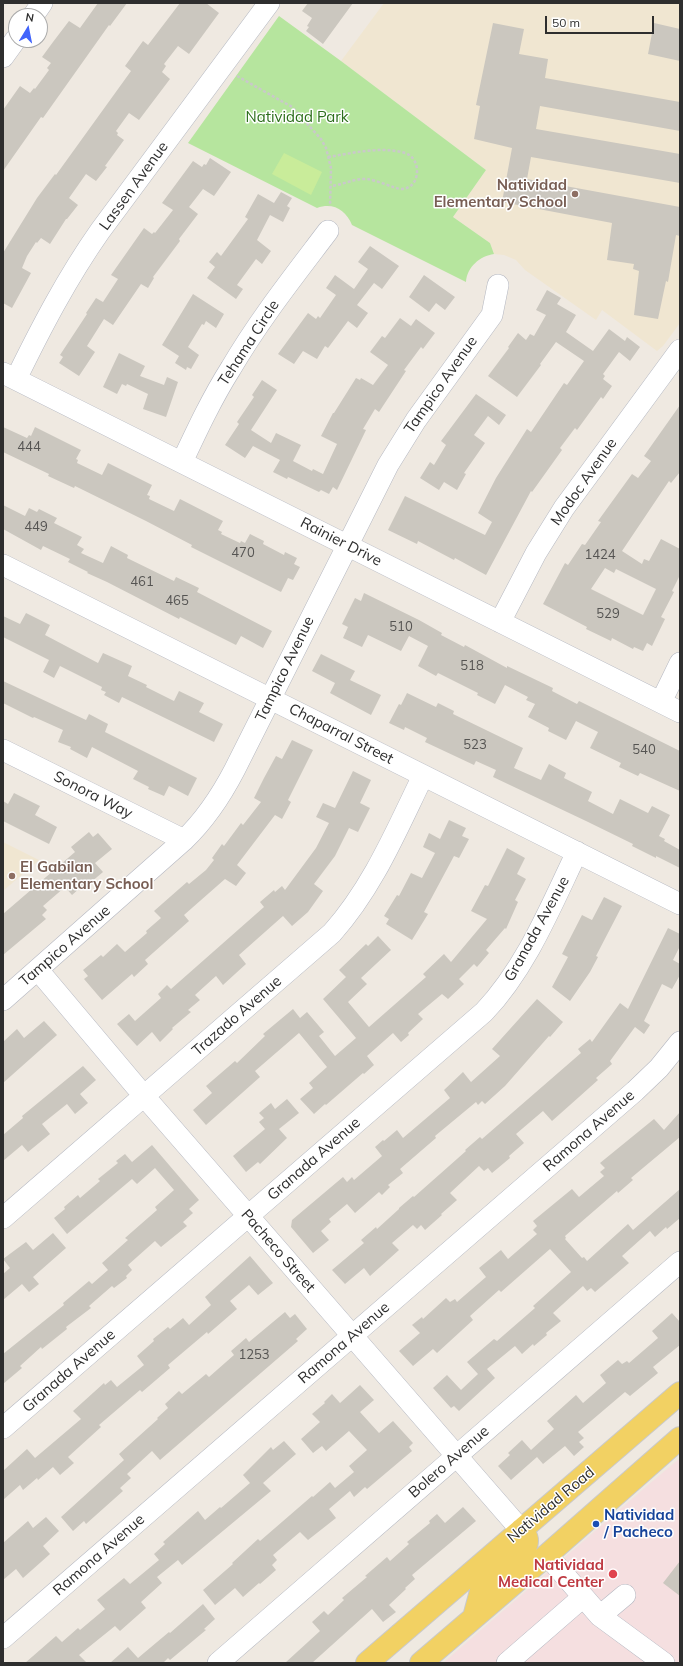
<!DOCTYPE html>
<html>
<head>
<meta charset="utf-8">
<style>
	body { margin:0 }
	#map { position:relative; width:683px; height:1666px; overflow:hidden; background:#efe9e1; font-family:Mulish,sans-serif }
	canvas { display:block }
	.frame { position:absolute; inset:0; border:4px solid #2e2e2e; pointer-events:none }
	.north { position:absolute; left:8px; top:8px; width:40px; height:40px; box-sizing:border-box; background:#fff; border:1px solid #ababab; border-radius:50%; rotate:10deg; font-size:11px; font-weight:700; line-height:16px; text-align:center; color:#2e2e2e }
	.north::after { content:''; display:block; margin:auto; width:14px; height:18px; background:#4264fb; clip-path:polygon(50% 0,100% 100%,50% 72%,0 100%) }
	.scale { position:absolute; left:545px; top:16px; width:109px; height:18px; box-sizing:border-box; border:2px solid #2e2e2e; border-top:0; padding-left:5px; font-size:12px; line-height:14px; white-space:nowrap; color:#2e2e2e; -webkit-text-stroke:3px #fff; paint-order:stroke }
</style>
</head>
<body>
<div id="map">
<canvas width="683" height="1666"></canvas>
<div class="frame"></div>
<div class="north">N</div>
<div class="scale">50 m</div>
</div>
<script>
const c = document.querySelector('canvas').getContext('2d');
c.lineJoin = 'round';
function paint(path, color) { c.fillStyle = color; c.fill(path, 'evenodd'); }
function stroke(path, color, width, dash) { c.strokeStyle = color; c.lineWidth = width; c.lineCap = dash ? 'butt' : 'round'; c.setLineDash(dash || []); c.stroke(path); }
function label(font, color, halo, rows, align = 'center') {
  c.font = font + ' Mulish,sans-serif'; c.lineWidth = 3; c.setLineDash([]); c.textBaseline = 'middle'; c.strokeStyle = halo; c.fillStyle = color; for (const [text, x, y, turn = 0] of rows) {
    c.save(); c.translate(x, y); c.rotate((+turn || 0) * Math.PI / 180); c.textAlign = isNaN(turn) ? turn : align; if (halo) c.strokeText(text, 0, 0); c.fillText(text, 0, 0); c.restore();
  }
}
paint(new Path2D(`
	M384 3H680V323L663 346 657 351 602 310 596 320 525 270 516 260 504 255 494 254 490 243 453 217 486 170 341 61Z
	M3 842 39 860 3 891Z`), '#f0e6d1');
paint(new Path2D(`
	M680 1458V1663H443L648 1485Z`), '#f5dfe0');
paint(new Path2D(`
	M279 16 341 61 486 170 453 217 490 243 494 254C480 256 467 267 466 282L352 225C346 210 333 202 317 208L188 143Z`), '#b6e59e');
paint(new Path2D(`
	M284 153 322 172 311 195 272 174Z`), '#c9ec9a');
paint(new Path2D(`
	M98 3H127L110 26 109 25 43 118 41 117 3 171V110L20 86 30 93 34 88 35 89 49 70 47 68 51 63 42 57 53 42 69 21 80 28Z
	M180 3H206L219 13 189 54 178 46 164 64 166 66 162 72 170 79 139 120 129 113 116 131 118 133 117 135 124 140 105 166 107 167 96 181 86 174 69 198 78 205 67 219H66L50 244 41 238 37 243 36 242 27 256 22 268 31 273 12 308 3 303V253L37 198 55 174 56 175 131 71 125 66 143 41 148 45Z
	M308 3H353L323 44 306 31 309 27 307 26 312 18 302 11Z
	M493 23 524 29 519 54 548 59 545 78 680 102V131L540 106 536 129 680 154V183L531 157 527 179 680 207V236L676 235 668 282 666 281 658 319 634 315 639 271 633 269 634 264 607 260 612 223 502 202 512 148 474 139 480 106 476 105Z
	M654 23 680 29V61L648 54Z
	M210 158 231 172 214 196 203 189 189 207 198 214 179 239 180 241 153 277 154 278 148 288 141 284 113 325 104 319 87 346 95 352 79 376 59 363 63 357 60 355 87 314 86 313 96 298 103 302 118 279 111 275 144 228 152 234 154 232 155 233 173 210 162 203 193 161 202 167 204 164 206 165Z
	M281 192 292 198 287 206 290 208 283 222 270 215 257 240 271 251 262 264 256 259 237 285 243 289 236 299 207 278 215 267 209 262 217 252 221 256 248 219 245 217 258 194 274 203Z
	M370 246 399 266 382 289 374 283 357 305 368 313 357 328 348 321 328 348 325 346 317 359 303 351 294 364 278 354 308 313 316 319 318 316 320 318 336 295 326 288 335 275 354 289 368 269 358 262Z
	M424 275 455 297 445 310 436 303 429 312 409 297Z
	M547 290 561 298 557 304 576 315 566 332 593 351 609 329 625 341 627 337 640 347 630 361 619 352 603 374 605 376 603 379 612 386 603 399 601 397 577 430 575 428 560 448 562 450 532 492 531 491 486 575 455 558 454 560 418 541 417 544 388 530 405 496 485 535 492 522 478 513 496 478 527 429 531 432 564 383 567 385 584 361 556 342 540 364 541 365 517 397 488 376 509 348 508 347 518 333 526 340 530 334 534 336 546 315 536 310Z
	M193 294 224 314 216 328 206 321 204 325 202 324 188 347 199 355 191 369 187 367 186 370 175 363 179 356 162 345Z
	M400 318 411 326 416 319 435 333 423 349 421 347 404 370 406 371 379 412 375 409 363 429 366 430 337 490 333 487 329 494 321 490 319 492 288 477 287 479 273 472 280 460 253 446 245 458 225 445 239 424 237 422 254 397 252 395 262 380 277 390 251 430 271 443 276 433 301 445 293 461 312 471 313 469 323 474 337 444 321 436 333 413H334L356 378 360 380 361 378 373 385 388 365 370 352 382 336 385 338Z
	M119 353 145 366 140 376 164 385 167 377 178 382 166 417 143 409 148 394 127 384 126 386 122 384 117 394 103 387Z
	M476 394 506 415 499 425 488 416 474 435 485 443 464 473 466 474 457 490 444 482 439 490 420 478 430 462 434 465 446 445 441 441Z
	M680 405V472L671 483 669 481 622 551 642 564 644 559 649 561 661 539 680 549V575L672 591 674 592 661 617 665 619 652 646 647 643 643 651 634 647 633 649 612 638 611 641 586 629 587 627 543 604 565 563 568 565 582 544 585 545 601 522 598 521 632 474 638 478 651 461 644 456ZM605 568 614 573 616 569 656 589 643 615 591 589Z
	M3 427 27 438 29 435 31 436 35 427 81 450 76 459 78 460 77 463 102 475 108 463 152 485 147 495 150 496 149 499 174 511 180 499 223 521 218 530 222 532 221 534 240 543 241 541 245 543 250 534 264 541 263 544 284 555 285 552 297 558 294 564 300 567 293 580 288 578 281 592 191 547 192 545 146 521 75 486 74 488 48 476 49 474 3 452Z
	M3 505 25 516 29 508 37 512 39 509 57 518 54 523 82 537 77 545 84 549 81 553 103 563 111 546 128 555 127 558 174 581 176 577 199 588 197 592 272 631 263 648 241 636 236 645 180 617 179 619 107 582 87 573 88 572 68 562 70 559 43 546 41 550 3 529Z
	M364 593 419 620 442 633 441 635 464 647 465 645 507 668V666L553 688 552 691 577 704 579 701 680 751V791L640 773 638 776 619 767 621 763 590 748 598 732 576 721 566 740 548 731 549 728 528 717 535 704 526 700 528 697 505 685 495 704 477 695 478 693 438 673 436 676 418 666 428 646 409 636 401 651 368 635 362 647 343 638 348 627 342 624 355 598 361 601Z
	M26 613 50 625 45 635 98 663 103 653 132 666 128 676 147 685 146 687 174 701 179 691 204 703 199 712 223 724 214 742 122 697 119 703 104 695 106 692 101 690 102 687 60 666 54 678 43 672 49 660 3 637V616L20 624Z
	M321 654 355 671 350 680 381 695 371 715 330 693 335 683 312 671Z
	M3 681 86 720 89 714 108 724 105 732 197 778 188 796 169 786 164 796 148 789 149 787 133 779 138 771 92 747 87 758 70 749 71 747 58 742 63 730 34 717 33 718 3 703Z
	M407 693 436 707 438 703 454 711 453 714 523 748 514 768 541 780 549 764 566 773 564 778 592 792 588 801 613 814 620 799 648 813 652 806 670 815 659 836 665 839 664 841 680 850V868L656 856V858L632 846 633 844 586 821 493 777 496 770 476 761 474 765 425 742 427 738 405 727 404 730 389 723 399 704 401 705Z
	M292 740 313 750 288 800 291 802 282 819 275 815 237 865 246 873 236 886 225 879 184 915 189 921 145 960 148 964 134 977 132 974 102 1000 84 979 88 976 83 970 101 955 103 957 117 944 125 952 147 933 146 931 161 918 154 911 187 882 189 884 206 870 214 860 212 858 222 844 224 846 241 823 243 825 261 802 254 798 264 778 276 756 282 759Z
	M353 771 371 780 360 803 370 808 358 832 349 828 335 856 314 884 323 891 308 912 292 926 283 916 239 955 246 964 235 974 223 985 216 976 195 995 200 1000 188 1010 191 1012 172 1028 173 1029 160 1042 152 1032 137 1046 117 1024 129 1014 135 1021 161 998 158 994 167 985 171 989 264 907 260 902 274 890 275 892 282 886 285 890 316 848 329 823 316 817 323 803 335 808Z
	M14 793 40 806 35 815 57 827 49 844 3 821V801L8 804Z
	M449 820 466 828 462 836 469 839 459 858 454 856 424 912 428 914 412 940 386 924 389 919 384 916 397 895 399 896 411 873 422 878 435 853 423 847 429 833 440 839Z
	M89 832 93 837 98 833 112 849 95 863 103 872 90 883 88 881 72 895 65 887 43 906 47 910 42 915 46 919 3 955V914L75 852 71 847Z
	M507 848 525 858 517 874 526 879 515 900 518 902 506 929 505 928 486 950 489 953 477 967 474 964 459 979 464 984 448 999 442 994 418 1014 423 1019 408 1033 409 1035 401 1042 393 1033 367 1056 374 1065 364 1074 363 1073 326 1105 325 1104 314 1114 300 1099 313 1088 309 1083 327 1067 299 1033 255 1071 260 1077 206 1125 193 1110 212 1093 206 1086 235 1061 237 1063 265 1036 263 1034 293 1009 300 1018 307 1012 324 1032 319 1036 335 1056 356 1038 323 999 346 977 339 970 366 944 368 946 378 936 391 950 361 978 367 984 348 1002 369 1027 426 977 423 974 444 954 451 962 487 919 471 911 485 885 488 886Z
	M604 897 622 906 596 956 598 957 590 972 570 1001 552 987 568 957 562 954 582 915 592 920Z
	M668 928 680 934V946L673 960 680 964V975L672 989 662 984 644 1021 650 1025 644 1034 635 1027 610 1061 612 1064 596 1078 598 1080 579 1097 552 1121 543 1111 516 1134 524 1143 509 1156 510 1158 492 1173 488 1168 484 1171 479 1166 450 1193 457 1200 441 1214 442 1215 425 1230 421 1225 417 1229 413 1225 392 1243 399 1250 370 1276 364 1268 345 1284 332 1270 364 1243 361 1240 376 1227 377 1229 399 1209V1208L413 1196 414 1197 466 1151 465 1150 480 1137 482 1139 581 1053 578 1049 590 1039 592 1042 620 1003 628 1009Z
	M537 999 563 1022 550 1037 549 1036 505 1086 485 1104 482 1101 478 1105 476 1102 435 1136 436 1138 400 1169 403 1173 388 1185 390 1187 382 1195 379 1192 355 1213 347 1204 329 1219 331 1222 321 1231 329 1240 313 1253 291 1227 292 1220 343 1177 347 1182 352 1177 354 1180 382 1156 375 1147 383 1140 384 1141 397 1130 403 1138 450 1098 444 1090 463 1072 471 1082 500 1056 492 1049Z
	M44 1021 57 1035 3 1083V1042L17 1029 24 1038Z
	M83 1066 96 1080 80 1094 88 1103 75 1114 67 1104 42 1124 50 1134 28 1152 22 1145 3 1161V1135L23 1118 22 1116Z
	M287 1099 299 1113 279 1129 287 1138 260 1164 258 1162 246 1172 233 1156 265 1129 259 1122 264 1118 259 1113 271 1103 275 1109Z
	M680 1112V1137L631 1178 633 1180 618 1193 617 1191 565 1236 566 1238 565 1239 582 1258 584 1257 587 1261 628 1224 633 1230 680 1189V1218L667 1229 666 1227 655 1237 650 1231 622 1256 629 1263 595 1292 591 1288 587 1291 583 1286 553 1313 561 1321 546 1333 547 1335 534 1346 533 1344 522 1354 515 1346 487 1369 495 1378 459 1411 454 1406 451 1408 433 1388 447 1375 461 1390 478 1374 467 1362 494 1339 497 1341 535 1308 533 1306 571 1272 550 1249 501 1292 499 1290 470 1316 473 1320 437 1353 433 1349 413 1366 399 1351 420 1333 412 1325 422 1317 423 1319 446 1298 450 1302 455 1299 457 1302 486 1277 479 1268 501 1250 508 1259 537 1234 533 1230 537 1226 533 1221 572 1189 579 1197 604 1176 600 1172 605 1168 600 1163 654 1119 664 1130Z
	M152 1145 199 1200 189 1209 193 1213 183 1222 187 1226 161 1247 155 1241 128 1265 132 1270 126 1276 127 1278 114 1288 112 1286 89 1306 91 1308 66 1327 67 1329 42 1349 41 1347 20 1366 22 1368 3 1384V1354L64 1305 63 1303 89 1281 92 1284 108 1270 102 1263 128 1240 125 1238 157 1210 155 1207 174 1190 155 1168 137 1184 132 1179 67 1234 54 1218 65 1209 64 1207 78 1195 80 1198 100 1181 98 1179 118 1163 116 1161 125 1154 132 1162Z
	M53 1233 66 1248 33 1277 39 1284 29 1292 22 1284 3 1300V1274L10 1268 3 1259 26 1242 33 1250Z
	M250 1256 273 1283 258 1295 249 1285 230 1301 237 1309 208 1334 207 1332 168 1365 170 1368 142 1392 140 1390 99 1425 101 1427 68 1457 74 1463 60 1475 53 1467 38 1480 37 1478 23 1490 20 1485 3 1500V1471L27 1449 35 1458 81 1419 73 1411 104 1383 105 1385 111 1380 117 1387 144 1365 137 1356 154 1341 153 1339 168 1327 170 1329 183 1318 189 1325 211 1305 205 1297Z
	M285 1312 290 1318 295 1314 307 1329 296 1339 298 1341 160 1460 152 1451 127 1474 131 1478 120 1488 123 1491 86 1524 84 1521 73 1531 61 1517 124 1460 119 1454 158 1419 157 1418 168 1408 165 1404 179 1391 182 1394 206 1374 209 1377 234 1355 231 1351 246 1338 249 1342Z
	M672 1313 680 1322V1345L653 1367 658 1373 630 1396 625 1392 578 1432 584 1438 579 1442 584 1447 574 1456 565 1446 543 1464 537 1457 511 1480 498 1466 510 1455 508 1453 522 1440 531 1450 554 1429 547 1421 576 1395 583 1403 606 1383 600 1375 618 1360 622 1364 627 1361 629 1363 658 1338 652 1331Z
	M360 1385 374 1400 360 1412 379 1433 393 1421 413 1443 409 1447 412 1451 367 1489 365 1487 354 1497 350 1491 329 1509 336 1518 308 1540 300 1532 273 1555 277 1560 272 1565 276 1570 260 1584 259 1583 243 1597 235 1588 215 1605 203 1590 233 1564 232 1563 258 1539 260 1541 312 1496 313 1497 330 1482 335 1488 354 1472 349 1466 367 1450 349 1431 326 1451 322 1446 313 1453 301 1439 320 1422 312 1414 325 1403 324 1402 332 1394 340 1403Z
	M284 1441 296 1454 263 1483 271 1491 182 1565 178 1560 157 1577 162 1583 141 1602 146 1608 120 1631 115 1626 79 1655 87 1663H25L56 1636 62 1642 78 1628 80 1630 105 1609 97 1600 124 1578 130 1584 159 1560 154 1554 165 1544 163 1542 198 1511 205 1520 220 1507 221 1508 250 1483 243 1475 271 1447 273 1450Z
	M463 1507 476 1521 412 1575 415 1579 405 1588 406 1589 389 1605 396 1612 383 1622 372 1609 312 1663H285L320 1631 312 1622 324 1611 328 1615 344 1600 342 1598 367 1577 365 1576 387 1557 390 1561 409 1544 407 1542 430 1523 429 1521 437 1514 445 1523Z
	M46 1517 59 1531 43 1546 50 1554 23 1578 16 1569 3 1580V1543L28 1521 33 1528Z
	M680 1561V1596L663 1583Z
	M203 1604 215 1619 204 1629 206 1630 170 1660 168 1658 163 1663H110L128 1647 138 1658 169 1632 170 1633Z`), '#cbc7bf');
const minor = new Path2D(`
	M33 16 42 3
	M3 57 16 39
	M3 373 680 712
	M16 379C41 328 67 278 100 231L269 3
	M182 462C197 430 212 398 231 368 259 320 294 276 328 231
	M3 565 680 904
	M500 622 536 553 564 508 680 350
	M661 702 680 663
	M3 750 184 840
	M38 970 144 1096 521 1530
	M3 1000 184 840C206 819 221 796 235 769L388 465 416 420 492 315 498 285
	M3 1218 332 933C373 887 396 831 423 776
	M3 1428 484 1012C526 968 551 906 577 852
	M547 1555 600 1616 664 1663
	M600 1616 625 1595
	M3 1638 635 1091 659 1068 680 1042
	M218 1663 680 1262
	M507 1663 583 1597`);
const major = new Path2D(`
	M474 1617 481 1591 484 1586C496 1576 527 1556 527 1541 527 1536 524 1533 521 1530
	M367 1663 680 1393
	M421 1663 547 1555 680 1438`);
stroke(minor, '#b4b7c1', 22);
stroke(major, '#c9c9c9', 24);
stroke(new Path2D(`
	M237 76 292 107 321 139 326 148 331 168 330 206
	M328 157C353 153 381 146 405 153 422 158 421 188 402 189 395 189 377 180 367 179 354 178 343 185 331 186`), '#c9c9c9', 2.5, [3, 2]);
stroke(minor, '#fff', 21);
stroke(major, '#f2d163', 22);
for (const [x, y, r, color] of [
	[575,194,4,"#8d6e63"],
	[12,876,4,"#8d6e63"],
	[596,1524,4,"#1a4fb4"],
	[613,1574,5,"#e0444e"]
]) { const dot = new Path2D(); dot.arc(x, y, r, 0, 2 * Math.PI); c.fillStyle = color; c.fill(dot); stroke(dot, '#fff', 1.5); }
label('13px', '#555452', null, [
	["444",29,447],
	["449",36,527],
	["470",243,553],
	["1424",600,555],
	["461",142,582],
	["465",177,601],
	["529",608,614],
	["510",401,627],
	["518",472,666],
	["523",475,745],
	["540",644,750],
	["1253",254,1355]
]);
label('15px', '#2c6e1b', '#fff', [
	["Natividad Park",297,117]
]);
label('bold 15px', '#785e54', '#fff', [
	["Natividad",567,185],
	["Elementary School",567,202],
	["El Gabilan",20,867,"left"],
	["Elementary School",20,884,"left"]
], 'right');
label('15px', '#2e2e2e', '#fff', [
	["Lassen Avenue",134,186,-54],
	["Tehama Circle",249,343,-57],
	["Tampico Avenue",441,385,-55],
	["Modoc Avenue",584,482,-55],
	["Rainier Drive",341,542,27],
	["Tampico Avenue",285,669,-64],
	["Chaparral Street",341,734,27],
	["Sonora Way",93,795,27],
	["Granada Avenue",537,929,-61],
	["Tampico Avenue",65,946,-41],
	["Trazado Avenue",237,1016,-41],
	["Ramona Avenue",589,1131,-41],
	["Granada Avenue",314,1159,-41],
	["Pacheco Street",278,1251,49],
	["Ramona Avenue",344,1343,-41],
	["Granada Avenue",69,1371,-41],
	["Bolero Avenue",449,1462,-41],
	["Natividad Road",551,1505,-40],
	["Ramona Avenue",99,1555,-41]
]);
label('bold 15px', '#164399', '#fff', [
	["Natividad",604,1515],
	["/ Pacheco",604,1532]
], 'left');
label('bold 15px', '#be3a42', '#fff', [
	["Natividad",604,1565],
	["Medical Center",604,1582]
], 'right');
</script>
</body>
</html>
